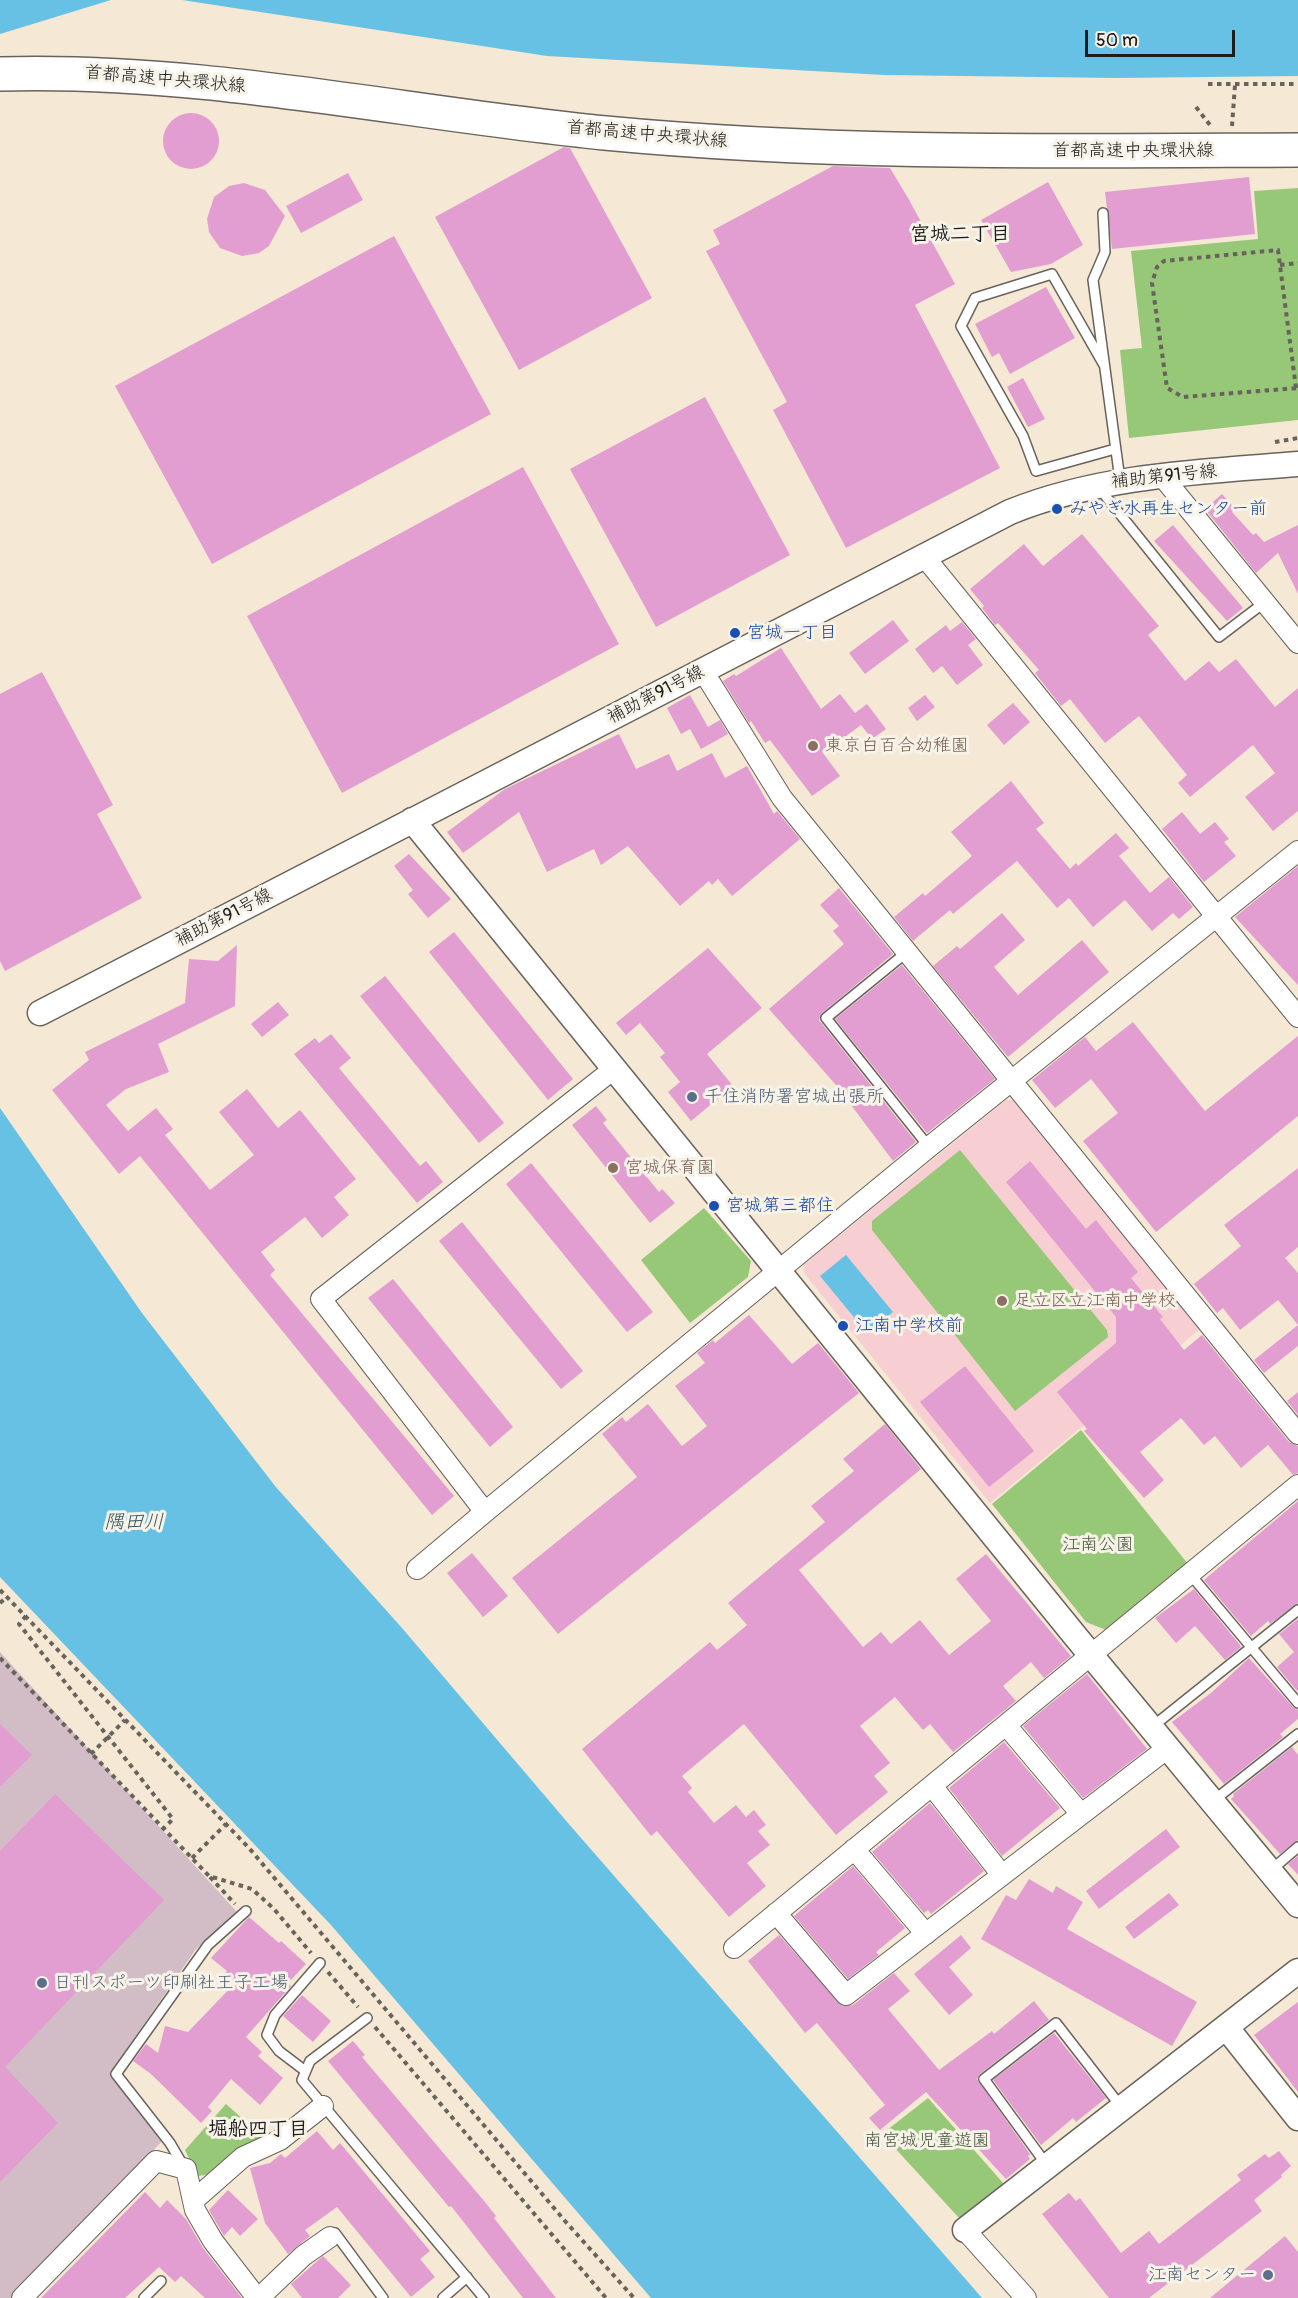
<!DOCTYPE html>
<html>
<head>
<meta charset="utf-8">
<style>
	body { margin:0 }
	#map { position:relative; width:1298px; height:2298px; overflow:hidden; background:#f5e8d4; font-family:Pangolin,sans-serif }
	canvas { display:block }
	.scale { position:absolute; left:1085px; top:30px; width:150px; height:27px; box-sizing:border-box; border:3px solid #1c1c1c; border-top:0; padding-left:8px; font-size:18px; line-height:21px; white-space:nowrap; color:#1c1c1c; -webkit-text-stroke:4px #f7f3e8; paint-order:stroke }
</style>
</head>
<body>
<div id="map">
<canvas width="1298" height="2298"></canvas>
<div class="scale">50 m</div>
</div>
<script>
const c = document.querySelector('canvas').getContext('2d');
c.lineJoin = 'round';
function paint(path, color) { c.fillStyle = color; c.fill(path, 'evenodd'); }
function stroke(path, color, width, dash) { c.strokeStyle = color; c.lineWidth = width; c.lineCap = dash ? 'butt' : 'round'; c.setLineDash(dash || []); c.stroke(path); }
function label(font, color, halo, rows, align = 'center') {
  c.font = font + ' Pangolin,"Klee One",sans-serif'; c.lineWidth = 6; c.setLineDash([]); c.textBaseline = 'middle'; c.strokeStyle = halo; c.fillStyle = color; for (const [text, x, y, turn = 0] of rows) {
    c.save(); c.translate(x, y); c.rotate((+turn || 0) * Math.PI / 180); c.textAlign = isNaN(turn) ? turn : align; if (halo) c.strokeText(text, 0, 0); c.fillText(text, 0, 0); c.restore();
  }
}
paint(new Path2D(`
	M1006 1100H1015L1200 1329 990 1503 804 1273 803 1265Z`), '#f7cfd2');
paint(new Path2D(`
	M0 1652 237 1912 196 1949 110 2073 164 2139 10 2298H0Z`), '#d2bdc6');
paint(new Path2D(`
	M1298 188V420L1129 438 1120 350 1142 348 1131 251 1258 239 1254 191Z
	M960 1150 1107 1330 1108 1337 1015 1411 872 1230V1221Z
	M704 1208 751 1261 748 1277 690 1323 641 1260Z
	M1081 1430 1188 1564 1106 1630 1086 1622 992 1504Z
	M928 2098 1004 2184 960 2219 882 2134Z
	M226 2104 264 2138 215 2174 197 2176 185 2150Z`), '#97c877');
paint(new Path2D(`
	M0 0H111L0 34Z
	M182 0H1298V76L1116 78 884 75 547 56Z
	M0 1108 142 1313 275 1486 402 1628 568 1823 982 2298H651L331 1925 0 1577Z
	M846 1255 893 1312 867 1333 820 1276Z`), '#67c1e4');
paint(new Path2D(`
	M163 141a28 28 0 1 1 56 0a28 28 0 1 1-56 0Z
	M564 147 570 148 652 298 519 370 435 217Z
	M833 166 890 168 908 198 955 284 915 305 1000 468 846 548 773 410 787 402 706 251 720 244 713 230Z
	M348 173 363 200 301 233 286 206Z
	M1249 177 1255 234 1112 249 1105 192Z
	M1048 182 1083 245 1051 264 1011 272 981 220Z
	M244 183 265 190 285 216 269 246 259 253 242 256 220 248 209 232 207 219 214 197 229 186Z
	M394 236 491 414 212 564 115 386Z
	M1046 287 1075 338 1010 374 999 353 992 357 975 324Z
	M1023 378 1045 419 1028 427 1007 387Z
	M705 397 790 555 656 627 570 469Z
	M523 467 619 644 342 793 247 616Z
	M1222 494 1235 509 1232 512 1253 535 1256 533 1264 542 1298 525V594L1278 553 1256 573 1205 509Z
	M1173 525 1243 608 1227 621 1154 541Z
	M1082 534 1159 626 1148 635 1185 681 1209 661 1219 672 1236 659 1275 707 1298 688V811L1273 831 1245 797 1275 773 1253 745 1190 797 1178 783 1187 775 1139 716 1105 743 1070 699 1061 706 1035 673 1039 670 998 623 995 625 982 608 984 606 970 589 1024 544 1043 566Z
	M893 620 909 641 865 674 849 653Z
	M962 622 976 639 968 645 983 665 957 685 942 666 933 673 915 649 946 625 950 631Z
	M781 648 821 709 840 694 855 713 867 704 886 729 872 739 861 725 823 753 840 776 812 796 770 740 765 743 751 721 749 723 723 681 734 674 736 676Z
	M42 672 113 805 97 814 142 898 5 971 0 961V694Z
	M690 695 708 727 720 720 728 734 701 749 690 729 681 734 667 708Z
	M925 695 935 707 917 721 908 708Z
	M1013 703 1030 722 1004 745 987 725Z
	M619 734 636 769 669 754 677 771 712 753 725 778 747 766 774 814 777 811 800 839 732 896 718 879 712 885 709 881 680 906 628 846 601 865 594 849 547 872 519 812 463 853 447 832 505 789Z
	M1011 781 1044 823 1036 829 1070 869 1076 863 1078 866 1116 833 1129 848 1119 856 1150 893 1169 877 1193 907 1179 919 1173 913 1152 931 1125 900 1093 927 1069 898 1057 908 1017 861 953 914 950 910 913 941 894 917 923 893 925 896 972 856 951 832Z
	M1182 812 1200 834 1215 822 1229 839 1224 842 1236 856 1204 882 1162 829Z
	M409 854 451 899 428 918 408 894 413 890 394 866Z
	M1298 866V985L1235 917Z
	M839 888 893 954 822 1013 819 1020 916 1142 893 1161 836 1085 769 1009 844 944 833 931 839 926 820 905Z
	M1002 913 1025 940 994 967 1018 995 1082 940 1109 972 1008 1057 933 966 957 946 960 949Z
	M454 932 573 1079 548 1100 429 952Z
	M237 945 235 1006 158 1044 169 1072 126 1089 106 1105 128 1131 156 1108 173 1129 165 1135 210 1190 254 1155 219 1112 247 1089 278 1128 300 1110 356 1179 334 1197 349 1215 322 1238 305 1217 261 1252 275 1270 270 1275 454 1496 432 1515 140 1156 119 1174 52 1090 89 1060 85 1052 185 1003 189 959 218 961Z
	M708 948 762 1008 707 1054 733 1086 691 1121 668 1092 680 1082 660 1057 665 1053 640 1023 626 1035 616 1023Z
	M902 965 995 1079 927 1133 835 1019Z
	M385 976 504 1123 479 1143 360 996Z
	M278 1002 289 1015 262 1037 251 1024Z
	M1133 1022 1205 1111 1298 1036V1116L1156 1232 1083 1141 1118 1113 1091 1079 1055 1108 1032 1080 1085 1037 1096 1051Z
	M331 1034 351 1058 339 1068 420 1166 426 1161 443 1182 417 1203 294 1054 315 1038 319 1043Z
	M596 1106 607 1120 603 1123 659 1192 662 1189 675 1203 650 1223 572 1125Z
	M1030 1161 1086 1229 1096 1220 1110 1238 1138 1272 1131 1278 1163 1317 1160 1319 1184 1350 1202 1335 1289 1442 1298 1446V1473L1293 1475 1268 1445 1241 1468 1215 1436 1204 1445 1181 1418 1140 1452 1164 1480 1144 1498 1084 1431 1087 1429 1057 1392 1116 1343V1317L1006 1182Z
	M531 1163 653 1312 627 1332 506 1184Z
	M1298 1168V1247L1285 1258 1298 1273V1346L1264 1373 1254 1360 1298 1325 1278 1300 1240 1330 1223 1308 1217 1313 1194 1284 1241 1246 1224 1225Z
	M462 1222 583 1371 561 1389 439 1241Z
	M393 1279 513 1427 490 1447 368 1298Z
	M749 1315 792 1364 818 1343 859 1393 558 1634 512 1578 637 1477 602 1434 622 1417 626 1422 648 1404 682 1446 707 1426 675 1386 705 1363 697 1353 713 1340 715 1343Z
	M965 1366 1034 1451 989 1487 920 1402Z
	M1298 1392V1415L1287 1401Z
	M885 1424 921 1469 799 1570 863 1647 881 1632 891 1644 920 1620 949 1655 991 1621 956 1579 986 1554 1071 1656 1044 1678 1031 1662 1003 1686 1016 1701 953 1752 930 1724 923 1730 895 1697 860 1726 890 1763 874 1776 888 1792 836 1835 744 1724 682 1776 692 1788 688 1792 714 1823 736 1805 746 1817 754 1810 766 1825 758 1831 770 1845 747 1863 766 1886 729 1917 657 1831 651 1836 582 1749 710 1642 717 1650 747 1625 728 1603 825 1522 811 1506 854 1471 843 1459Z
	M1298 1501V1603L1270 1624 1268 1621 1251 1636 1204 1580Z
	M472 1553 508 1596 483 1617 447 1573Z
	M1194 1589 1240 1645 1241 1647 1225 1660 1195 1626 1176 1643 1155 1618Z
	M1298 1619V1692L1277 1667 1294 1652 1279 1634Z
	M1249 1658 1293 1707 1298 1710V1719L1280 1734 1283 1737 1224 1784 1172 1722 1211 1693Z
	M1087 1674 1147 1749 1083 1798 1023 1726Z
	M0 1724 32 1755 0 1787Z
	M1004 1742 1060 1808 1002 1856 949 1788Z
	M1292 1747 1298 1755V1840L1280 1854 1231 1799 1234 1796 1233 1794Z
	M55 1794 164 1900 5 2067 58 2123 0 2182V1851Z
	M930 1803 984 1871 931 1914 928 1910 924 1913 872 1852Z
	M1166 1829 1180 1847 1099 1909 1086 1891Z
	M1298 1856V1875L1288 1864Z
	M853 1866 905 1928 876 1952 879 1955 848 1979 794 1916Z
	M1029 1879 1053 1893 1056 1886 1083 1902 1067 1929 1197 2002 1172 2046 981 1939 1006 1895 1016 1900Z
	M1169 1893 1179 1905 1134 1939 1125 1927Z
	M249 1917 279 1943 281 1941 306 1964 288 1983 291 1986 246 2037 262 2052 258 2056 283 2078 260 2105 231 2079 208 2107 212 2111 201 2123 151 2074 133 2061 146 2044 158 2053 165 2026 188 2032 234 1984 223 1976 227 1971 211 1958Z
	M779 1935 842 2006 853 2005 894 1973 910 1991 888 2009 939 2070 992 2031 994 2034 1034 2001 1049 2020 980 2074 977 2079 1030 2154 1028 2156 1030 2159 1006 2179 926 2092 880 2130 869 2118 885 2105 817 2023 805 2033 748 1961Z
	M961 1935 971 1948 949 1967 973 1995 949 2015 914 1974Z
	M302 1995 331 2021 313 2042 283 2016Z
	M1298 2002V2092L1254 2035Z
	M1054 2033 1106 2098 1076 2122 1073 2118 1041 2145 993 2080Z
	M353 2041 365 2055 362 2057 485 2202 496 2216 494 2218 556 2298H523L451 2206 449 2207 328 2061Z
	M317 2131 333 2150 340 2143 430 2251 420 2259 435 2277 411 2297 337 2207 305 2230 310 2236 288 2254 265 2223 250 2168 270 2163 281 2154 285 2158Z
	M1279 2151 1291 2166 1281 2175 1282 2177 1254 2200 1262 2211 1149 2298H1109L1042 2214 1069 2193 1076 2201 1080 2198 1121 2253 1149 2231 1159 2244 1241 2180 1237 2175 1265 2154 1269 2158Z
	M228 2190 258 2219 240 2236 232 2227 224 2236 209 2210Z
	M145 2192 160 2208 167 2200 186 2219 203 2248 242 2298H205L181 2276 175 2282 159 2267 125 2298H41Z
	M1285 2236 1298 2252V2298H1210Z
	M323 2256 351 2285 338 2298H302L291 2284Z`), '#e29ed1');
const service = new Path2D(`
	M1103 213 1105 252 1093 280 1120 480
	M1104 365 1052 274 975 298 961 326 1023 436 1036 471 1115 449
	M1099 488 1219 637 1265 602
	M907 952 826 1018 929 1147
	M1190 1574 1298 1703
	M1152 1727 1298 1610
	M1213 1801 1298 1734
	M1270 1871 1298 1847
	M367 2018 310 2061 302 2080 484 2298
	M304 2070 279 2051 267 2035 275 2015 320 1963
	M1046 2164 984 2079 1056 2023 1122 2108
	M184 2167 170 2143 116 2074 208 1945 246 1911
	M332 2235 335 2233 383 2298
	M144 2298 161 2281
	M443 2298 467 2277`);
const minor = new Path2D(`
	M1162 476 1298 643
	M923 555 1298 1017
	M703 671 782 798 1298 1434
	M615 1068 321 1299 485 1512 929 1147 1298 851
	M417 1569 485 1512
	M1006 1725 1081 1814
	M932 1786 1002 1875
	M854 1849 926 1934
	M776 1913 846 1995 1169 1747
	M734 1948 1298 1485
	M193 2201 243 2157 280 2140 323 2106
	M965 2230 1026 2298
	M22 2298 156 2161 186 2169 195 2210 213 2241 257 2298
	M259 2298 303 2256 330 2237`);
const tertiary = new Path2D(`
	M412 820 1076 1637 1298 1905
	M40 1013 1010 512C1102 475 1200 472 1298 464
	M1226 2027 1298 2118
	M965 2230 1298 1971`);
const motorway = new Path2D(`
	M0 74C203 68 403 113 605 133 836 155 1067 151 1298 150`);
stroke(service, '#68635c', 12);
stroke(minor, '#68635c', 22);
stroke(tertiary, '#68635c', 27);
stroke(motorway, '#68635c', 36);
stroke(new Path2D(`
	M1208 84H1298
	M1196 107 1210 125
	M1232 126 1235 85
	M1280 265 1298 263
	M1296 388 1278 250 1164 261 1157 267 1152 283 1167 388 1183 397 1298 388
	M1275 442 1298 438
	M0 1590 249 1848 565 2221 634 2298
	M0 1603 7 1597
	M26 1616 19 1624 173 1819 163 1829
	M0 1658 209 1876 252 1889 274 1909 311 1953
	M91 1754 125 1720
	M192 1858 226 1824
	M210 1877 235 1904
	M328 1972 358 2007
	M375 2027 606 2298`), '#68635c', 4, [4.5, 4.5]);
stroke(service, '#fff', 9);
stroke(minor, '#fff', 20);
stroke(tertiary, '#fff', 24);
stroke(motorway, '#fff', 33);
for (const [x, y, r, color] of [
	[1057,509,6,"#1a4fb4"],
	[735,633,6,"#1a4fb4"],
	[813,746,6,"#8d6e63"],
	[692,1097,6,"#5c6f8a"],
	[613,1168,6,"#8d6e63"],
	[714,1206,6,"#1a4fb4"],
	[1002,1301,6,"#8d6e63"],
	[843,1326,6,"#1a4fb4"],
	[42,1983,6,"#5c6f8a"],
	[1268,2275,6,"#5c6f8a"]
]) { const dot = new Path2D(); dot.arc(x, y, r, 0, 2 * Math.PI); c.fillStyle = color; c.fill(dot); stroke(dot, '#f7f3e8', 2); }
label('18px', '#1c1c1c', '#f7f3e8', [
	["首都高速中央環状線",165,80,5],
	["首都高速中央環状線",647,135,5],
	["首都高速中央環状線",1133,151],
	["補助第91号線",1164,477,-6],
	["補助第91号線",656,695,-27],
	["補助第91号線",224,918,-27]
]);
label('18px', '#164399', '#f7f3e8', [
	["みやぎ水再生センター前",1069,509],
	["宮城一丁目",747,633],
	["宮城第三都住",726,1206],
	["江南中学校前",855,1326]
], 'left');
label('18px', '#785e54', '#f7f3e8', [
	["東京白百合幼稚園",825,746],
	["宮城保育園",625,1168],
	["足立区立江南中学校",1014,1301]
], 'left');
label('18px', '#4e5e75', '#f7f3e8', [
	["千住消防署宮城出張所",704,1097],
	["日刊スポーツ印刷社王子工場",54,1983],
	["江南センター",1256,2275,"right"]
], 'left');
label('18px', '#47583c', '#f7f3e8', [
	["江南公園",1098,1545],
	["南宮城児童遊園",927,2141]
]);
label('bold 20px', '#1c1c1c', '#f7f3e8', [
	["宮城二丁目",960,235],
	["堀船四丁目",258,2130]
]);
label('italic 20px', '#365662', '#f7f3e8', [
	["隅田川",134,1523]
]);
</script>
</body>
</html>
